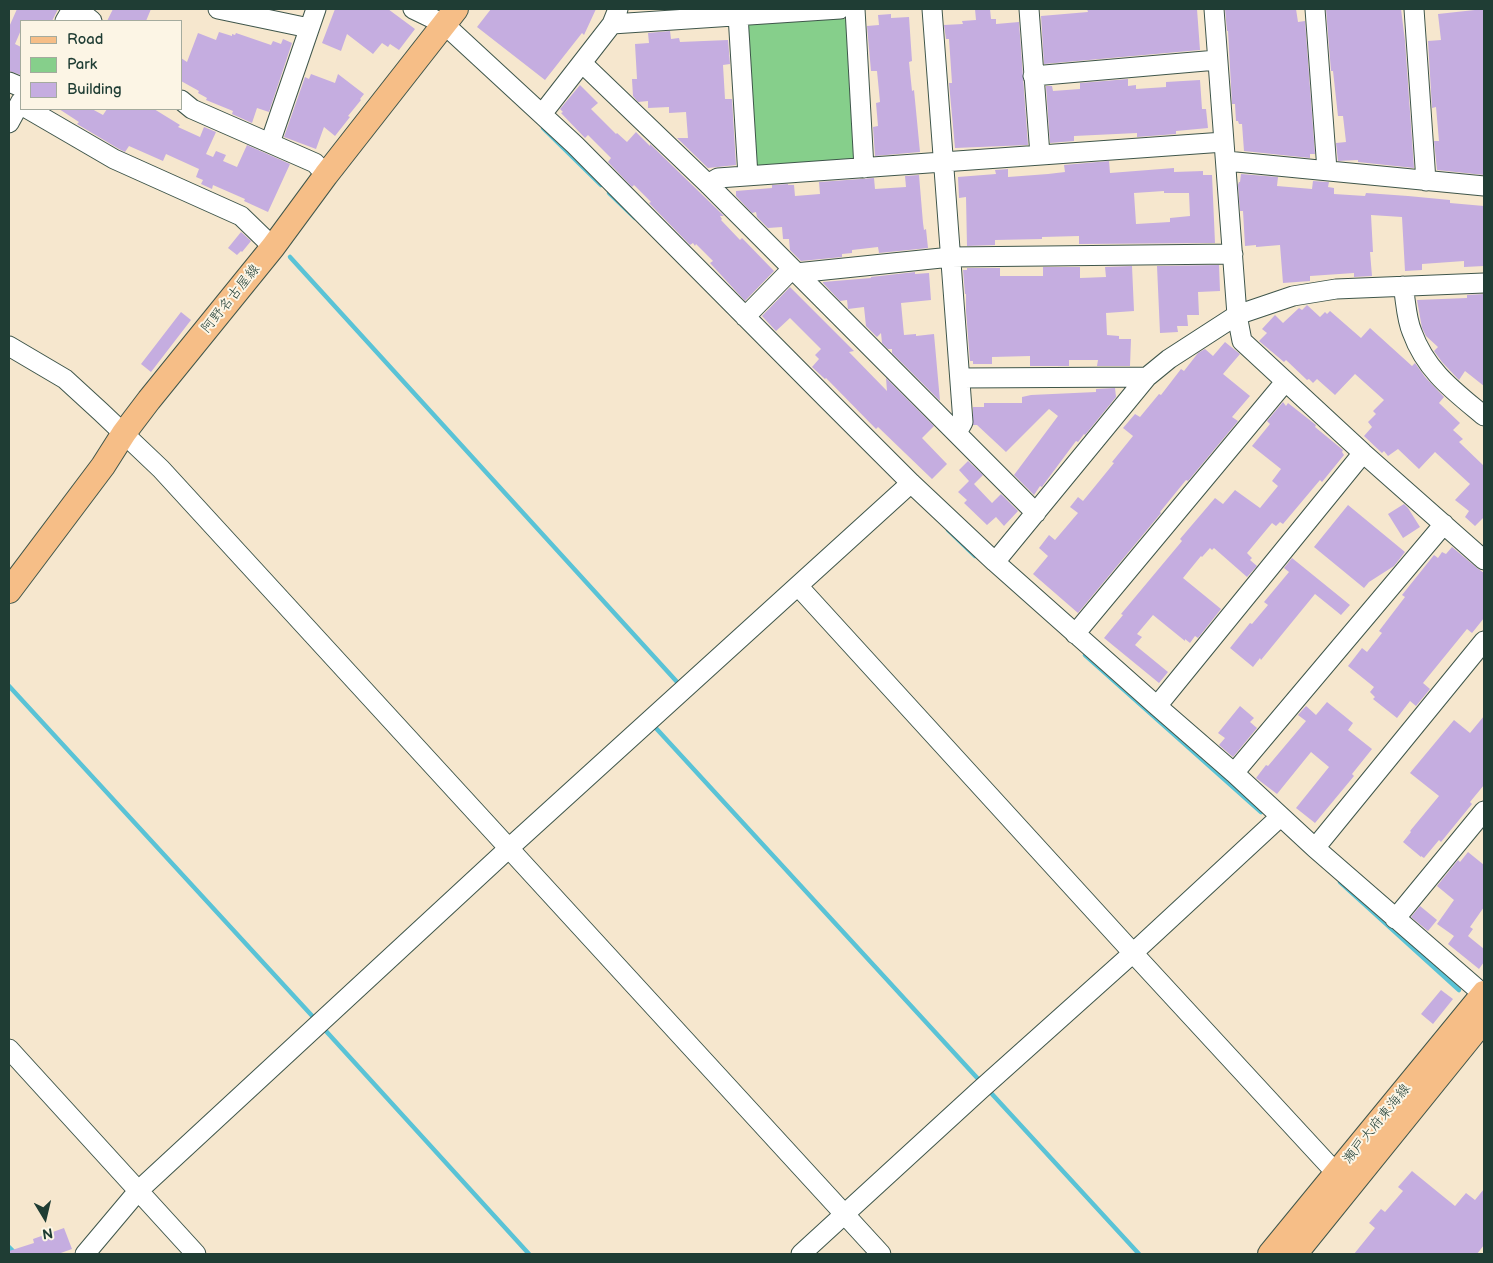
<!DOCTYPE html>
<html>
<head>
<meta charset="utf-8">
<style>
	body { margin:0 }
	#map { position:relative; width:1493px; height:1263px; overflow:hidden; background:#f6e7ce; font-family:"Balsamiq Sans",sans-serif }
	canvas { display:block }
	.frame { position:absolute; inset:0; border:10px solid #1f3d34; pointer-events:none }
	.legend { position:absolute; left:20px; top:20px; width:162px; height:90px; box-sizing:border-box; background:#fcf5e5; border:1px solid #a4ab9e; margin:0; padding:6px 9px; list-style:none; font-size:15px; color:#1f3d34 }
	.legend li { display:flex; align-items:center; gap:10px; height:25px }
	.legend b { width:25px; border:1px solid #a4ab9e }
	.north { position:absolute; left:20px; top:1193px; width:50px; height:50px; -webkit-text-stroke:4px #fcf5e5; paint-order:stroke; rotate:171deg; font-size:14px; font-weight:700; line-height:20px; text-align:center; color:#1f3d34 }
	.north::after { content:''; display:block; margin:auto; width:18px; height:22px; background:#1f3d34; clip-path:polygon(50% 0,100% 100%,50% 72%,0 100%) }
</style>
</head>
<body>
<div id="map">
<canvas width="1493" height="1263"></canvas>
<div class="frame"></div>
<ul class="legend">
<li><b style="height:6px;background:#f6be87"></b>Road</li>
<li><b style="height:14px;background:#86cf8b"></b>Park</li>
<li><b style="height:14px;background:#c5ade0"></b>Building</li>
</ul>
<div class="north">N</div>
</div>
<script>
const c = document.querySelector('canvas').getContext('2d');
c.lineJoin = 'round';
function paint(path, color) { c.fillStyle = color; c.fill(path, 'evenodd'); }
function stroke(path, color, width, dash) { c.strokeStyle = color; c.lineWidth = width; c.lineCap = dash ? 'butt' : 'round'; c.setLineDash(dash || []); c.stroke(path); }
function label(font, color, halo, rows, align = 'center') {
  c.font = font + ' "Balsamiq Sans","Klee One",sans-serif'; c.lineWidth = 4; c.setLineDash([]); c.textBaseline = 'middle'; c.strokeStyle = halo; c.fillStyle = color; for (const [text, x, y, turn = 0] of rows) {
    c.save(); c.translate(x, y); c.rotate((+turn || 0) * Math.PI / 180); c.textAlign = isNaN(turn) ? turn : align; if (halo) c.strokeText(text, 0, 0); c.fillText(text, 0, 0); c.restore();
  }
}
paint(new Path2D(`
	M839 16 848 21 857 156 852 162 760 166 752 165 746 28 751 22Z`), '#86cf8b');
stroke(new Path2D(`
	M543 128 601 185
	M609 193 635 218
	M290 257 678 683
	M948 530 975 556
	M1085 655 1261 812
	M9 686 315 1019
	M654 726 980 1081
	M1340 882 1459 990
	M325 1030 529 1254
	M992 1094 1139 1254
	M9 1247 16 1254`), '#5ac3d6', 4.5);
paint(new Path2D(`
	M17 9H58L52 21H21V30L15 44 21 47V75L9 71V27Z
	M113 9H151L146 21H107Z
	M335 9H388L415 29 399 50 390 44 388 47 382 43 373 54 347 34 341 51 322 43Z
	M491 9H596L584 35 582 33 545 80 477 27Z
	M975 9H990L991 19H996V24L1019 22 1028 145 955 148 949 83H952L949 39H946L944 25 963 24 962 21 976 20Z
	M1087 9H1197L1200 50 1044 64 1041 16 1088 12Z
	M1225 9H1296L1298 22 1305 21 1315 154H1310V158L1244 151 1242 124H1239L1238 121H1236L1235 104H1232L1228 31H1227Z
	M1326 9H1401L1405 41 1414 168 1358 162V160L1338 161 1336 143 1346 142 1343 116H1338L1333 71H1331Z
	M1484 9V175L1437 170 1434 141H1439L1436 107 1432 108 1428 41 1441 40 1438 14Z
	M891 14V18L909 17 912 61 909 62 912 91 914 90 920 152 875 156 873 127 878 126 876 103 880 102 877 71H871L867 26 879 25 878 15Z
	M670 31 671 39 679 38 680 42 728 40 730 64 723 65 725 99H732L736 165 708 168 677 138H688L686 112 669 113V107L648 108V101L638 102 633 96 632 79H637L635 44 649 43 648 33Z
	M219 32 232 36V34L235 35 236 33 271 45 273 41 281 44 283 39 292 43 269 112 257 108 252 123 232 114 233 111 206 100 207 98 198 93 199 91 181 81V58L187 62 198 33 216 40Z
	M311 74 335 83 338 74 364 94 360 99 361 100 348 116 350 117 335 136 324 127 316 149 284 137 305 77 309 79Z
	M1128 79V86L1136 85V89L1166 87V82L1200 80 1202 109H1206L1208 128 1176 131V134L1137 137V133L1074 136V141L1050 143 1046 86H1052L1053 91 1080 89V83Z
	M580 85 598 103 591 109 616 134 617 133 627 142 636 132 650 146V144L724 216H720L722 219 721 220 740 240 742 238 774 271 745 301 710 263 713 261 696 244 695 246 693 243 690 245 649 203 651 202 634 185 632 187 608 162 611 158 588 135 585 138 561 113 563 112 560 109Z
	M59 109H92L103 115 107 109H154L180 125 178 127 200 137 204 127 216 132 206 154 213 157 216 151 226 155 223 161 237 167 247 145 290 164 268 212 244 201 245 199 213 185 212 189 201 184 203 180 196 177 199 169 166 154 163 161 129 146 125 152 119 149 77 124 79 122Z
	M1109 161 1110 173 1174 168V172L1203 171V175H1212L1215 243 1079 244V236L1042 237V239L995 240V245L967 246 966 197 959 198 958 177 996 174 995 170 1008 169V177L1048 174 1065 172 1064 165ZM1164 191V193H1189L1190 216 1170 218V222L1136 224 1134 193Z
	M1241 174 1278 177 1277 186 1312 189 1313 181 1329 182 1328 187 1334 188V194L1365 196 1366 193 1408 196 1450 200V203L1484 206V266L1464 267V261L1422 264V270L1405 271 1402 217 1371 215 1373 252H1370L1372 276 1354 277V273L1310 276V281L1283 283 1280 245 1256 247V245L1245 246 1243 211H1240L1238 185 1239 182H1240Z
	M919 175 923 223 924 230 926 229 928 248 879 253 878 247 852 250V253L842 254V257L801 261 790 250 789 239H783L782 227 768 228 757 217 756 212 752 213 736 196V191L772 188V185L788 184V185H794L795 196 820 194 819 182 874 178 875 189 906 187 905 176Z
	M241 232 251 241 242 252 241 251 237 255 228 248Z
	M1219 265 1220 291 1198 292 1199 315H1187L1188 326H1177L1178 332 1160 333 1157 266Z
	M1132 266 1134 311 1106 313 1107 335 1119 336V339H1131L1130 366H1097L1098 360H1069V366H1030V356L992 357V364H973V361H970L966 311V294H965L963 270H967V268H1000V276H1043V267H1080V278L1106 277 1105 267Z
	M915 272V274L929 273 931 300 901 303 904 335 916 334V336L934 334 940 401 892 353V349H888L882 343 881 333 877 337 866 326 864 307 848 309 847 300 840 301 823 283V282L871 278V277Z
	M790 287 854 351 849 352 887 391 886 378 934 426 922 438 947 464 932 479 878 427 876 429 826 378 825 379 812 367 819 359 815 355 821 349 790 318 776 331 762 316Z
	M1484 294V386L1465 371 1459 380 1442 362 1434 351 1438 347 1426 336 1422 328 1417 300 1467 298V295Z
	M1307 305 1320 317 1325 312 1327 314 1330 311 1361 338 1370 328 1412 366 1415 363 1425 377 1444 397 1439 403 1460 423 1453 430 1463 439 1459 442 1484 466V517L1475 526 1465 517 1469 511 1455 500 1470 484 1435 452 1419 469 1398 449 1388 456 1384 451 1382 453 1364 436 1372 427 1368 422 1376 414 1373 411 1384 400 1355 374 1335 395 1317 379 1313 383 1309 379 1307 380 1286 360 1284 362 1259 341 1267 333 1262 329 1275 315 1283 323 1299 308 1302 310Z
	M181 312 191 320 151 372 141 364Z
	M1225 342 1240 354 1223 374 1250 396 1232 417 1238 421 1188 481 1186 480 1160 512 1161 513 1078 613 1033 574 1048 556 1039 548 1049 535 1055 540 1078 513 1070 507 1078 497 1083 501 1114 463 1112 462 1133 436 1123 428 1135 414 1140 417 1159 394 1161 395 1181 369 1184 371 1198 353 1205 349 1213 356Z
	M1115 388 1116 397 1085 435 1084 434 1078 442 1076 441 1044 484 1042 487 1040 486 1034 495 1014 475 1058 416 1049 409 1006 452 977 425H973V407H984V403H1022V397L1031 395 1096 392V389Z
	M1283 402 1286 406 1288 403 1316 425 1315 427 1343 450 1342 452 1344 455 1322 482 1320 480 1283 524 1280 522 1276 526 1272 523 1247 553 1252 558 1250 560 1257 566 1247 577 1214 548 1212 550 1210 548 1202 557 1201 556 1183 578 1221 609 1198 638 1195 636 1190 643 1185 639V641L1153 615 1137 634 1142 637 1135 645 1168 672 1159 683 1104 638 1123 615 1121 614 1182 541 1180 539 1215 498 1223 504 1235 490 1260 508 1278 486 1272 481 1281 469 1252 446 1270 424 1267 421Z
	M968 461 983 475 974 484 992 503 1001 494 1018 511 1004 526 996 517 987 525 964 503 967 500 958 492 969 481 959 470Z
	M1404 504 1408 508 1420 527 1403 538 1388 514Z
	M1348 505 1405 552 1394 566 1369 582 1364 588 1314 547Z
	M1452 547 1477 568 1484 573V618L1472 633 1467 629 1423 683 1430 689 1416 706 1410 701 1397 718 1373 699 1375 697 1370 692 1374 687 1348 666 1362 648 1367 652 1382 633 1379 631 1405 597 1402 595 1434 555 1438 558 1442 552 1446 554Z
	M1292 558 1350 605 1341 615 1315 594 1261 660 1260 658 1253 667 1230 648 1250 623 1252 624 1268 605 1264 602 1289 572 1284 568Z
	M1327 702 1353 723 1348 730 1372 749 1352 774 1354 776 1315 823 1296 808 1329 767 1311 752 1277 794 1256 778 1266 765 1268 766 1306 721 1298 715 1306 706 1316 715Z
	M1240 706 1254 718 1250 722 1257 728 1233 757 1219 745 1225 738 1218 733Z
	M1484 716V785L1470 802 1472 804 1441 842 1439 840 1424 858 1421 856V857L1403 842 1411 832 1410 831 1439 796 1410 773 1454 720 1470 733Z
	M1468 852 1484 865V907L1470 927 1473 929 1468 936 1484 949V962L1479 969 1448 944 1454 936 1437 924 1454 900 1437 886 1458 860 1460 862Z
	M1420 906 1437 920 1428 931 1411 917Z
	M1441 990 1453 999 1433 1024 1421 1014Z
	M1412 1171 1455 1206 1466 1193 1475 1200 1484 1189V1245L1477 1254H1354L1375 1228 1369 1223 1381 1209 1385 1212 1403 1191 1398 1187Z
	M64 1228 72 1249 58 1254H9V1251L34 1243 33 1239Z`), '#c5ade0');
const minor = new Path2D(`
	M77 9 92 21
	M218 9 309 28
	M413 9 444 24 575 145 828 400 911 483 995 562 1157 706 1234 773 1315 848 1483 994
	M855 9 864 168
	M932 9 963 422 957 433
	M1029 9 1040 155
	M1214 9 1237 315 1242 341 1363 453 1484 560
	M1315 9 1327 170
	M1414 9 1426 181
	M738 15 748 176
	M65 21 72 9
	M612 24 840 9
	M582 63 708 184 1036 513
	M1033 76 1217 60
	M9 82 21 87
	M181 100 192 109 315 163 326 175
	M28 109 114 159 241 216 273 247
	M542 114 612 24 618 9
	M9 123 21 101
	M270 143 316 9
	M1226 161 1484 186
	M708 184 718 178 1224 142
	M796 273 951 257 1233 254
	M1403 286C1406 301 1406 318 1412 332 1426 371 1454 391 1484 416
	M745 317 792 269
	M9 346 65 379 101 412 161 469 881 1254
	M960 378 1147 377
	M995 562 1147 377 1169 359 1237 315 1293 296 1336 289 1484 283
	M798 586 1133 953 1337 1174
	M1075 634 1285 382
	M1157 706 1363 453
	M1234 773 1444 524
	M1315 848 1484 641
	M1395 919 1484 811
	M9 1049 196 1254
	M85 1254 138 1191 508 849 911 483
	M801 1254 980 1090 1133 953 1280 817`);
const major = new Path2D(`
	M9 591 103 466 124 433 149 400 273 247 326 175 456 9
	M1270 1254 1484 993
	M1295 1254 1484 1020`);
stroke(minor, '#3f564b', 21);
stroke(major, '#3f564b', 26);
stroke(minor, '#fff', 19);
stroke(major, '#f6be87', 24);
label('14px', '#1f3d34', '#fcf5e5', [
	["阿野名古屋線",231,299,-51],
	["瀬戸大府東海線",1377,1124,-51]
]);
</script>
</body>
</html>
